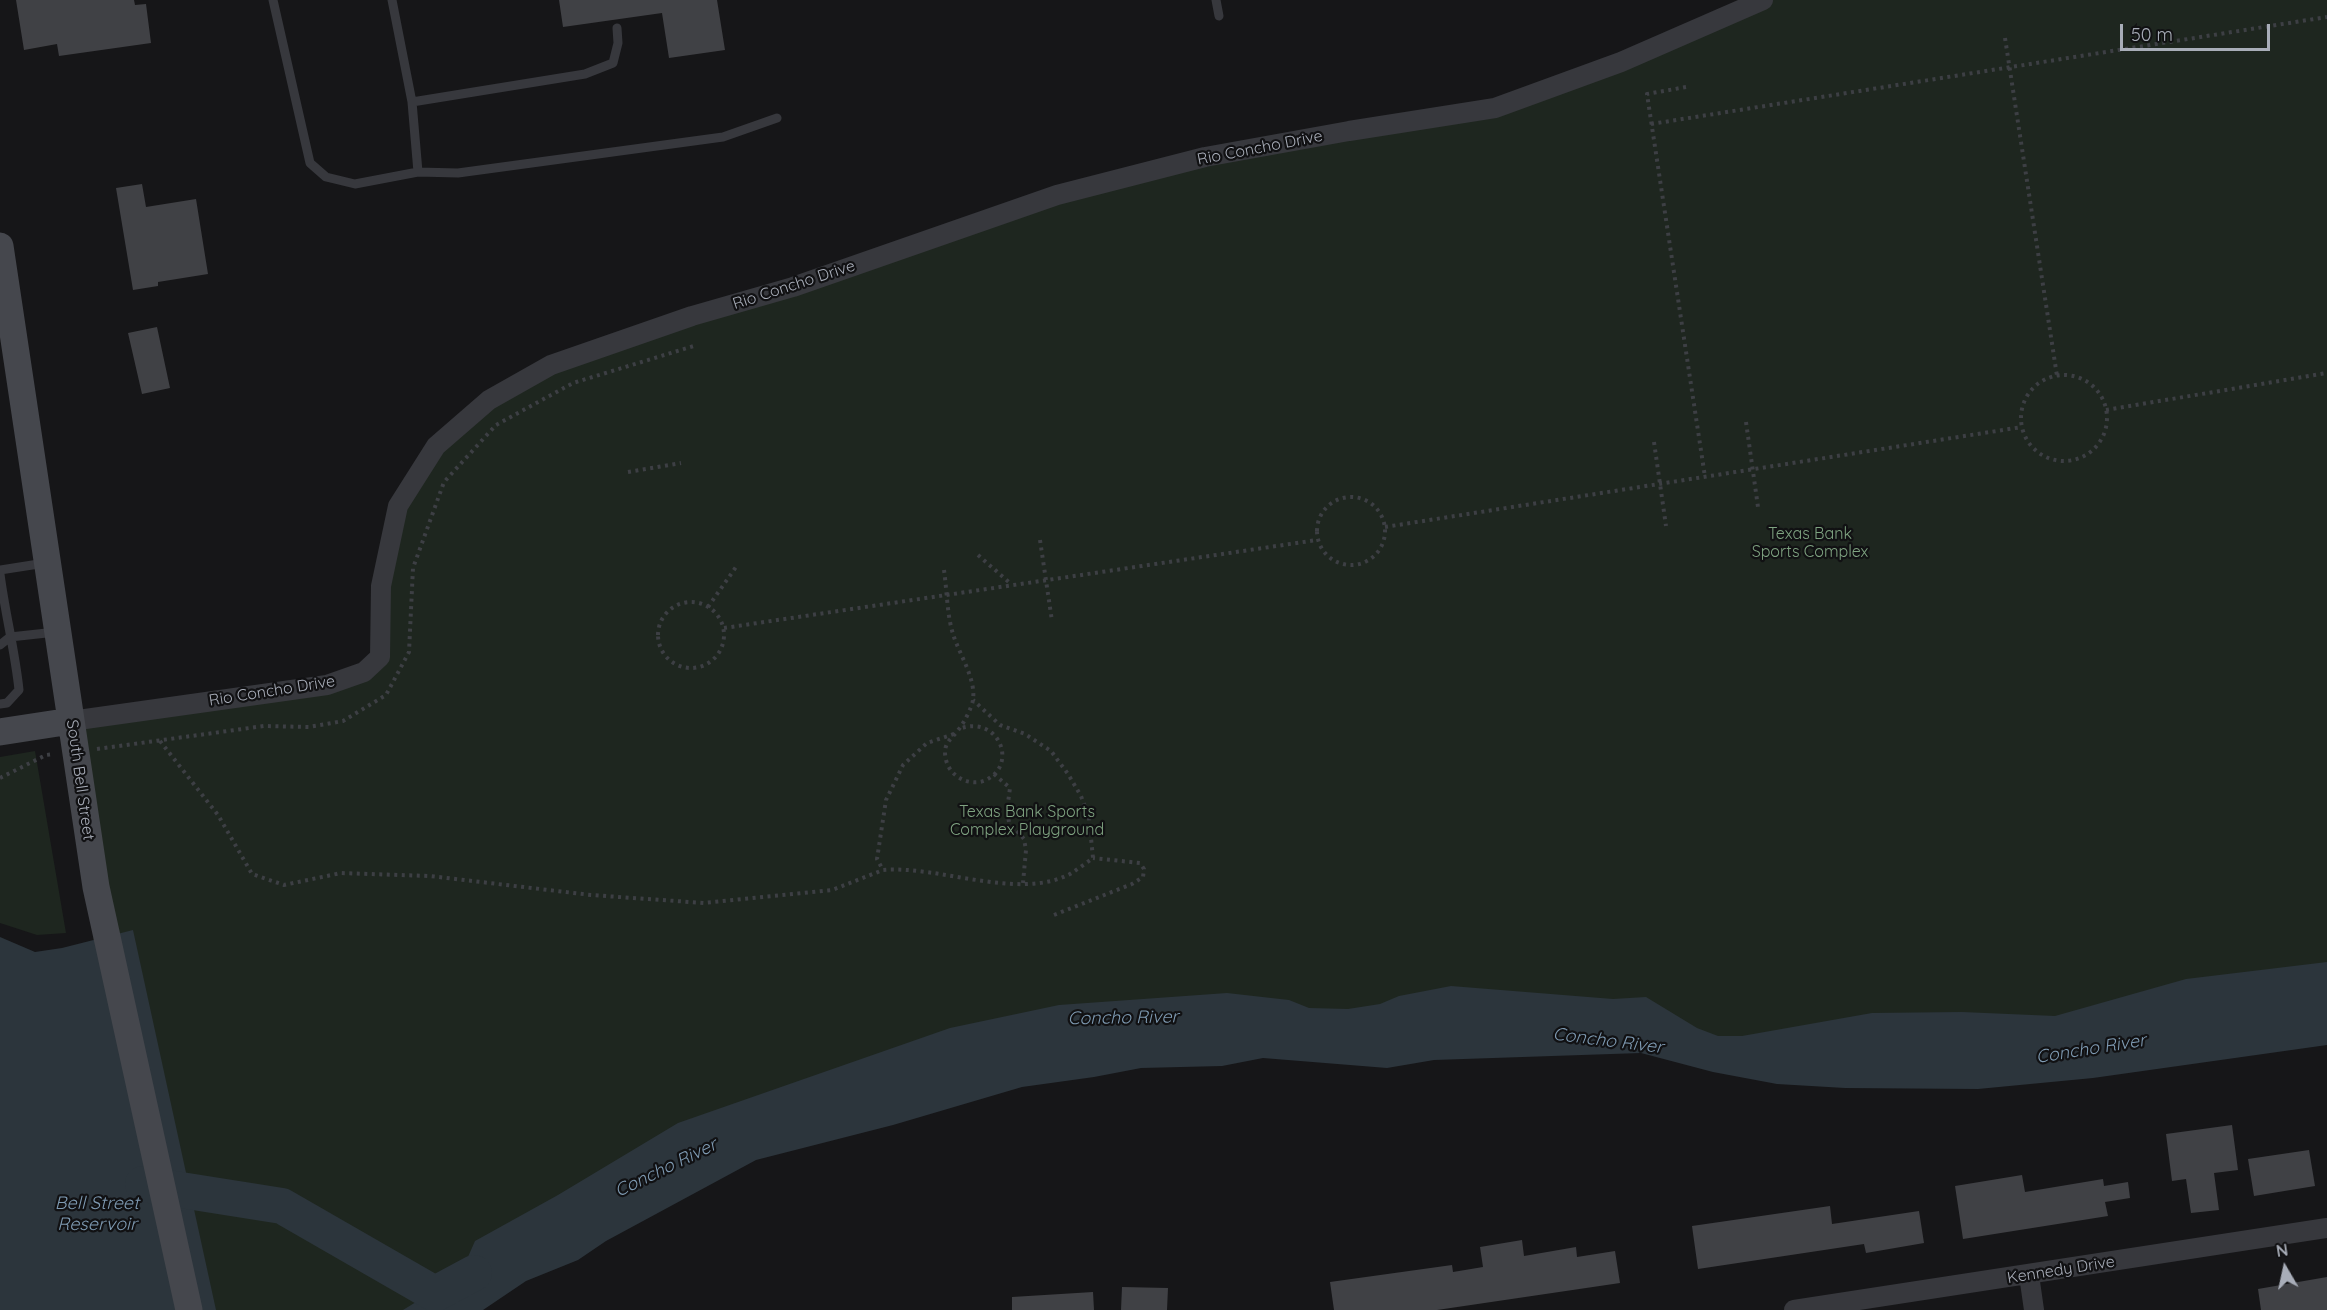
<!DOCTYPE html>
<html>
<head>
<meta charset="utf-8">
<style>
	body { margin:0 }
	#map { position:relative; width:2327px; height:1310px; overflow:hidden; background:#161618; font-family:Quicksand,sans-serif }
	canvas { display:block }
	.north { position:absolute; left:2255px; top:1238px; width:60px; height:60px; -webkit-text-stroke:4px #111113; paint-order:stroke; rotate:351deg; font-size:16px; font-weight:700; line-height:24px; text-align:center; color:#a8adb8 }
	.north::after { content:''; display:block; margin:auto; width:21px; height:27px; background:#a8adb8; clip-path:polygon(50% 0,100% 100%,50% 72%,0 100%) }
	.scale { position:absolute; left:2120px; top:24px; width:150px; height:27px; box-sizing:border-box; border:3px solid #a8adb8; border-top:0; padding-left:8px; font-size:18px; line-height:21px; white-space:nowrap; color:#a8adb8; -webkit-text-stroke:4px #111113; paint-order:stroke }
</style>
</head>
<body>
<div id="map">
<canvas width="2327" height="1310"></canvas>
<div class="north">N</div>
<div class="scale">50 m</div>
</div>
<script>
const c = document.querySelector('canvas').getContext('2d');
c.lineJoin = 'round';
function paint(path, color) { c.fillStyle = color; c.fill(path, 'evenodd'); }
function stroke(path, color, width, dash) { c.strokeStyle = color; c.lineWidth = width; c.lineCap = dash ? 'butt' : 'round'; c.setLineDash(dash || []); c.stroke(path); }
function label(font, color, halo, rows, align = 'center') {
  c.font = font + ' Quicksand,sans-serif'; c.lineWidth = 4.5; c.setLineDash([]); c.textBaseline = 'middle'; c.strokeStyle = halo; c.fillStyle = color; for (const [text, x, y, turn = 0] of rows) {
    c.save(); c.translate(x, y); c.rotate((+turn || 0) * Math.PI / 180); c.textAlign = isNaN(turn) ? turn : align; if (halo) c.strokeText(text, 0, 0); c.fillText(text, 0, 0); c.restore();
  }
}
paint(new Path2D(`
	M1763 0H2327V1011L1976 1068 1055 1020 408 1310H163L92 969 96 887 71 721 327 685 380 657 398 506 436 446 551 365 1057 195 1495 108Z
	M35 751 66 933 37 935 0 923V757Z`), '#1e261f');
paint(new Path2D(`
	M133 930 216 1310H0V937L35 952 62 948Z
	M2327 962V1045L2093 1078 1978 1089 1845 1088 1777 1084 1713 1072 1641 1053 1434 1060 1387 1068 1263 1058 1222 1066 1141 1068 1094 1077 1022 1087 893 1125 756 1160 606 1241 578 1260 526 1281 483 1310H403L460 1275 475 1241 558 1195 678 1123 950 1028 1059 1005 1227 993 1289 1000 1309 1008 1348 1009 1380 1004 1399 996 1451 986 1613 999 1646 997 1697 1028 1718 1036H1742L1872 1013 1962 1012 2055 1016 2186 979Z`), '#2c353c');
stroke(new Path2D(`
	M143 1184 282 1206 435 1294 474 1273`), '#2c353c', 36);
paint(new Path2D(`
	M16 0H134L135 5 146 4 151 43 59 56 57 44 24 50Z
	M559 0H717L725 50 669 58 662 13 563 27Z
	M142 184 146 207 196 199 208 274 158 282V286L133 290 116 188Z
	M157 327 170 388 142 394 128 333Z
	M2232 1125 2238 1170 2214 1173 2219 1210 2191 1213 2186 1179 2172 1181 2166 1134Z
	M2309 1150 2315 1186 2254 1196 2248 1159Z
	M2022 1175 2025 1192 2103 1179 2104 1186 2128 1182 2130 1198 2105 1202 2108 1216 1963 1239 1955 1186Z
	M1830 1206 1832 1224 1919 1211 1924 1243 1866 1253 1864 1244 1698 1269 1692 1226Z
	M1522 1240 1524 1256 1576 1247 1577 1257 1615 1251 1620 1283 1437 1310H1334L1330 1282 1452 1265 1453 1272 1483 1267 1480 1247Z
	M2327 1277V1310H2261L2258 1289Z
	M1122 1287 1168 1288 1167 1310H1121Z
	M1093 1292 1094 1310H1012V1297Z`), '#404145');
stroke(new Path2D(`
	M2005 38 2057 376
	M1686 87 1647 94 1705 477
	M1651 124 2327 17
	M2021 418a43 43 0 1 1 86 0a43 43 0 1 1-86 0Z
	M2106 410 2327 373
	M1746 422 1758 507
	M1654 442 1666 526
	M628 472 681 463
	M1317 531a34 34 0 1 1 68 0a34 34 0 1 1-68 0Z
	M1385 527 2022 427
	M1040 540 1052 621
	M978 555 1011 584
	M944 570C947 591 947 615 953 634 959 654 976 678 973 700 972 707 964 723 959 729 951 740 942 743 946 760 950 777 970 787 986 780 1019 764 998 714 959 729
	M658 635a33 33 0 1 1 66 0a33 33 0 1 1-66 0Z
	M708 607 736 567
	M724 628 1317 540
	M954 734 927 743 903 765 886 800 877 859 883 870C939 865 1018 901 1070 874 1078 869 1086 863 1093 858L1089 818 1081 796 1068 774 1051 751 1025 734 1000 725 973 700
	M160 741 218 815 252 874 284 885 341 873 430 876 591 895 704 903 832 890 883 870
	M97 749 264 726 309 727 343 721 386 695 409 652 413 568 444 482 496 425 573 383 697 345
	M994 774 1010 788 1007 810 1009 822 1024 839 1026 850 1023 883
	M0 778 46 755 54 754
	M1054 915 1132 884 1143 877 1144 869 1140 863 1093 858`), '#3d3f44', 4, [3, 4.5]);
stroke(new Path2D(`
	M273 0 310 163 326 177 355 184 418 172 458 173 723 137 777 118
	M392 0 412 102 418 172
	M1216 0 1219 16
	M412 102 585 74 613 63 618 43 617 28
	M0 570 45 563
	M0 574C5 613 15 651 19 690L7 703 0 704
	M0 645 10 637 56 632`), '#37383d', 9);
stroke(new Path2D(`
	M71 721 327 685 364 672 380 657 381 586 398 506 436 446 489 400 551 365 692 316 793 287 1057 195 1205 157 1349 131 1495 108 1621 62 1763 0
	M2029 1275 2034 1310
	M1794 1310 2327 1228`), '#37383d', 20);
stroke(new Path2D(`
	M0 246 96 887 189 1310
	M0 732 71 721`), '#45474d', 27);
label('16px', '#a8adb8', '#111113', [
	["Rio Concho Drive",1260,148,-11],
	["Rio Concho Drive",794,285,-18],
	["Rio Concho Drive",272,691,-9],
	["South Bell Street",80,780,82],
	["Kennedy Drive",2061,1270,-9]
]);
label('16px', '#7fa381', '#111113', [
	["Texas Bank",1810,534],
	["Sports Complex",1810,552],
	["Texas Bank Sports",1027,812],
	["Complex Playground",1027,830]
]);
label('italic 18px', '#7f9bb3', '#111113', [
	["Concho River",1123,1018,-1],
	["Concho River",1608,1041,7],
	["Concho River",2091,1049,-9],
	["Concho River",666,1168,-26],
	["Bell Street",97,1204],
	["Reservoir",97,1225]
]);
</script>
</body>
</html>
